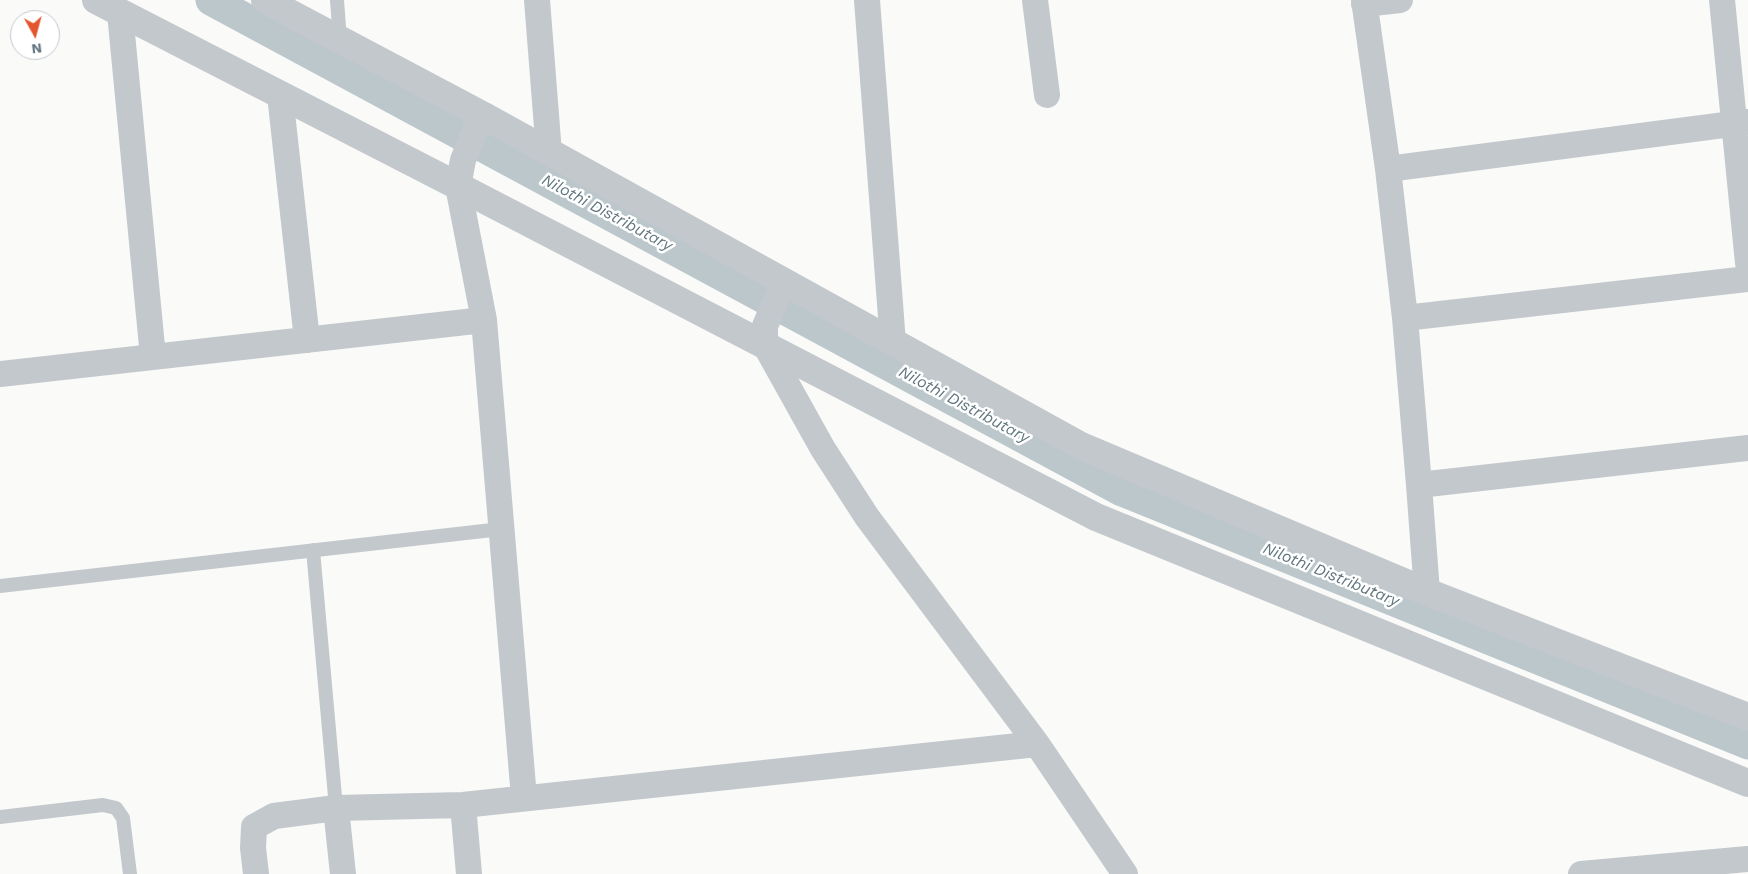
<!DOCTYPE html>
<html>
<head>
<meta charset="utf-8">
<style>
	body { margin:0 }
	#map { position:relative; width:1748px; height:874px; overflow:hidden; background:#fafaf8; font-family:"Work Sans",sans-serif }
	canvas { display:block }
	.north { position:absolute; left:10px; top:10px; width:50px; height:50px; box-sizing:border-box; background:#fff; border:1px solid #c1c8cd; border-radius:50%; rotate:173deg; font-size:14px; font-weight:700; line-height:20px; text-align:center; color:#657683 }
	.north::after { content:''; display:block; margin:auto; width:18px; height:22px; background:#e4572e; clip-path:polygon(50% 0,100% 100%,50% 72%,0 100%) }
</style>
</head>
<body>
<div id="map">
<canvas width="1748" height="874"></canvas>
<div class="north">N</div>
</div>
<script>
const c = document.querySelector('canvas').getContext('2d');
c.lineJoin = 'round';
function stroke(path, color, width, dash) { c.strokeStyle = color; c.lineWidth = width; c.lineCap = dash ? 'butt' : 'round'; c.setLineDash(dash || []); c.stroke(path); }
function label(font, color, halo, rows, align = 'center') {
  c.font = font + ' "Work Sans",sans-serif'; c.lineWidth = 5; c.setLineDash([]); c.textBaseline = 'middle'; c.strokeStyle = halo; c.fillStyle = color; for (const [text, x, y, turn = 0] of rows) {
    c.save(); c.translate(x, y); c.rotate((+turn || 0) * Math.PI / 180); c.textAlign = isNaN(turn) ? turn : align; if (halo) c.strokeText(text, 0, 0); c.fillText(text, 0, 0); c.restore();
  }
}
stroke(new Path2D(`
	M211 0 1122 491 1748 744`), '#bbc7cb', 31);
stroke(new Path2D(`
	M337 0 340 41
	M313 550 336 808
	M0 586 501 529
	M0 817 103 805 116 808 123 818 130 874`), '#c3c8cc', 14);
stroke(new Path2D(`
	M537 0 549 153
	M867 0 893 343
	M1035 0 1047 95
	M1364 0 1388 169 1405 318 1419 485 1427 592
	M1722 0 1748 263
	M1364 4 1400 0
	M120 13 153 357
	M280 95 307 340
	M486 117 475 130 463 160 458 186 484 320 524 798
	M1388 169 1748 122
	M784 282 765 326V345L823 449 867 517 1037 744 1125 874
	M1405 318 1748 279
	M0 374 484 320
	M1419 485 1748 448
	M463 805 469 874
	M336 808 343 874
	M256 874 253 848 254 827 274 816 336 808 463 805 1037 744
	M1581 874 1748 859`), '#c3c8cc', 26);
stroke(new Path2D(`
	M96 0 458 186 1096 517 1748 783
	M265 0 486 117 1081 446 1427 592 1748 717`), '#c3c8cc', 28);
label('italic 16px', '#60757c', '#fff', [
	["Nilothi Distributary",607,213,28],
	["Nilothi Distributary",964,405,28],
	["Nilothi Distributary",1331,575,22]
]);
</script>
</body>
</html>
